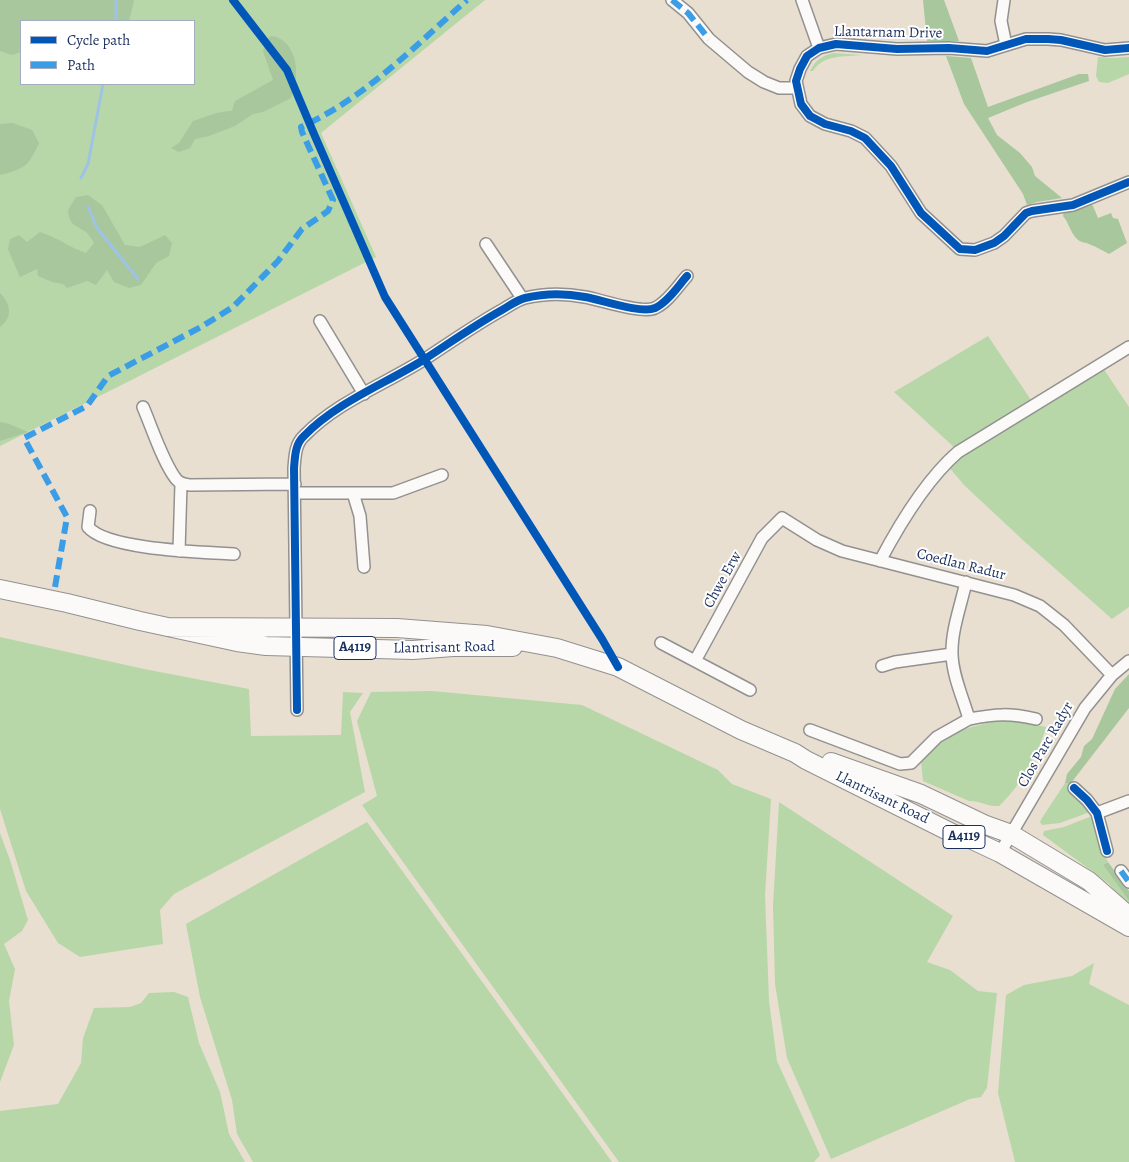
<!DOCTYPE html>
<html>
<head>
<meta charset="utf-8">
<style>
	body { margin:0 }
	#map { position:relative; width:1129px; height:1162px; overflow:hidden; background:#e8dfd0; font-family:Alegreya,serif }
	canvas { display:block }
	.legend { position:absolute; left:20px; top:20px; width:175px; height:65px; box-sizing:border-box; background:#fff; border:1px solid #a4acbf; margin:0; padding:6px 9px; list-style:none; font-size:15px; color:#1b2f5e }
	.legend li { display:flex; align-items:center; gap:10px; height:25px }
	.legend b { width:25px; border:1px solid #a4acbf }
</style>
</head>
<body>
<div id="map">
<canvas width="1129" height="1162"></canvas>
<ul class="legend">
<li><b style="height:6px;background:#0057b8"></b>Cycle path</li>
<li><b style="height:6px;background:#3b9de6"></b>Path</li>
</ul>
</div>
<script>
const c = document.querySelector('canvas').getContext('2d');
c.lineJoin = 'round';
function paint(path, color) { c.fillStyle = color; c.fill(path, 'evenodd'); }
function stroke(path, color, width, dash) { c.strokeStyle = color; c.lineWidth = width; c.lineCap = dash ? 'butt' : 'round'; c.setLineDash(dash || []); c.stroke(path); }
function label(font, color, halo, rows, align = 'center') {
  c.font = font + ' Alegreya,serif'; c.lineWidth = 4; c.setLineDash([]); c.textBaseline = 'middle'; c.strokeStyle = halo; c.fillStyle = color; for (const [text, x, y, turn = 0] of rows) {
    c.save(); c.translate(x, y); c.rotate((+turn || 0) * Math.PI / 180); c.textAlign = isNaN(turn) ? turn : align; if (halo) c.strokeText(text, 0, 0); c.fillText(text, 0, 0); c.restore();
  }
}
paint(new Path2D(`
	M0 0H485L321 133 376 257 0 446ZM21 21H194V84H21Z
	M834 53 862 55C844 57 824 54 813 71H810C815 60 823 55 834 53Z
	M1098 57 1112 58 1129 57V74L1108 83 1099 82 1096 76Z
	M988 336 1033 403 956 449 894 392Z
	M1103 368 1129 407V607L1112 619 1025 542 964 485 948 466 960 454Z
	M0 637 144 669 249 689 251 736 341 735 343 692 363 693 350 712 365 792 174 894 160 910 163 944 80 957 58 943 26 891 0 809Z
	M432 691 582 705 718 770 732 784 771 799 765 895 769 1001 777 1061 820 1155 814 1162H619L362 805 377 796 357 721 371 692Z
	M1003 719 1046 727C1039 753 1019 788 999 806 988 807 979 800 969 801L923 781 921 761 936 746 960 730Z
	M1065 783H1071L1068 788 1090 812 1060 823 1042 825 1040 822 1042 818Z
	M779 802 953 916 927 962 950 970 978 991 997 993 987 1088 981 1097 970 1099 831 1159 787 1058 775 984 773 906Z
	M1092 816 1098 842 1108 862 1103 865 1129 901V906L1108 883 1043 835 1044 831 1064 827Z
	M367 822 612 1162H253L237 1134 232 1100 200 997 186 924Z
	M0 833 10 860 28 920 22 931 4 944 15 969 9 1001 14 1045 0 1082Z
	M1094 963 1089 984 1129 1005V1162H1015L998 1093 1006 995 1024 985 1072 976Z
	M174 992 188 997 199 1043 220 1092 229 1134 245 1162H0V1111L58 1104 81 1063 83 1038 94 1008 130 1007 141 1003 149 993Z`), '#b7d7a8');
paint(new Path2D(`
	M0 0H133L134 1 129 21H21V52L12 55 0 51Z
	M923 0H944L959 41H927Z
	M270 36C290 37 298 60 296 78 296 85 293 92 291 98L263 112 253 114 235 126 209 136 195 139 190 148 179 152 171 148 179 143 193 121C206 117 218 111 232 111L235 101 273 80 263 51Z
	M946 56 971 58 988 107 1079 74H1088L1089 81 1027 102 988 118 997 135 1020 153 1032 167 1035 176 1062 198 1037 202 1027 205 1023 194 964 104Z
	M13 123 32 130 39 143C29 166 24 169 0 175V124Z
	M88 195 102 205 125 245 140 247 165 235 172 243 169 256 156 263 141 285 129 288 114 282 107 270 96 285 87 281 67 288 63 284 52 282 38 276 37 269 20 277 8 249 10 239 19 235 27 242 40 232C57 237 70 248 86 253L94 243C92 239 89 235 86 232 74 224 70 226 68 210L76 197Z
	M1089 202 1093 206 1098 218 1111 213 1113 218 1118 219 1127 243 1109 254C1103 251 1097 247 1091 245 1086 242 1081 243 1077 239 1070 232 1069 223 1063 216L1064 212Z
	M0 293C11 304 13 317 0 327Z
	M0 422 9 424 28 432 0 441Z
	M1129 674V708L1071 783H1065L1067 774 1081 757 1084 746 1092 739 1115 689Z
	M1108 862 1129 891V901L1103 865Z`), '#a8c79d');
stroke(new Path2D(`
	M116 21V0
	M81 178 88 164 103 84
	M88 207 97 228 138 279`), '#9fc3e6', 3);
const minor = new Path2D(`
	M672 0 688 13 709 39 748 72 764 82 779 88H797
	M802 0 819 48
	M1004 0 1001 21 1006 45
	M1129 48 1105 50 1061 40 1048 39H1026L987 51 949 48 897 49 836 44 819 48 807 56 800 69 796 81 801 104 810 116 825 124 851 131 865 138 891 166 921 213 960 249 975 250 994 243 1004 236 1026 213 1032 211 1073 205 1129 182
	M486 244 522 298
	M320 321 364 394
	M143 407C152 428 163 462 176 479 180 484 184 484 190 485L295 484
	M295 493H393L442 475
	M353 493 360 516 364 567
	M90 511 88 527C107 550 203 552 234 554
	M179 551 181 484
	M880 561C899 525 928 478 958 452L1129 347
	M661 643 750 690
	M695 661 762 538 782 518 817 540 842 551 1014 595 1040 606 1064 625 1112 675
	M882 666 895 662 952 654
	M297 710 294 468C295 457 295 444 304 436 337 402 385 384 425 359 451 342 475 325 502 310 509 306 517 300 525 298 546 293 564 293 585 297 602 300 641 314 655 308 668 302 678 286 687 276
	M969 719C996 714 1009 713 1036 719
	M810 730 900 764 911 763 937 737 969 719C963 698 953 677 952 655 951 631 961 605 966 582
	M1074 788 1087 800 1097 813 1107 851
	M1097 813 1129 801
	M1000 853 1085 708 1112 675 1129 661
	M1121 871 1129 882`);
const primary = new Path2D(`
	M0 589 67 603 140 621 237 642 266 646 413 650 453 647H513
	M167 627 397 628 487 635 557 648 618 667 741 730 795 753 806 760 958 836 968 838 1000 853 1129 927
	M831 762 921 794 986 825 1011 834 1089 881 1129 916`);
stroke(minor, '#929191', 14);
stroke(primary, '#929191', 20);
stroke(minor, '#fcfaf8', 11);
stroke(primary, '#fcfaf8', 18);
stroke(new Path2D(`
	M672 0 688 13 709 39
	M55 587 67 517 24 438 87 406 108 376 201 327 233 307 278 261 302 229 328 211 333 200 302 132 301 127C365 98 415 46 467 0
	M1121 871 1129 882`), '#3b9de6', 6, [12, 6]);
stroke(new Path2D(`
	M233 0 287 70 314 134 385 297 602 639 618 667
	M1129 48 1105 50 1061 40 1048 39H1026L987 51 949 48 897 49 836 44 819 48 807 56 800 69 796 81 801 104 810 116 825 124 851 131 865 138 891 166 921 213 960 249 975 250 994 243 1004 236 1026 213 1032 211 1073 205 1129 182
	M297 710 294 468C295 457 295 444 304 436 337 402 385 384 425 359 451 342 475 325 502 310 509 306 517 300 525 298 546 293 564 293 585 297 602 300 641 314 655 308 668 302 678 286 687 276
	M1074 788 1087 800 1097 813 1107 851`), '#0057b8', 8);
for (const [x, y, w] of [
	[355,648,42],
	[964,837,42]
]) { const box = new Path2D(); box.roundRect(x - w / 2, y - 11.5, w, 23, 4); c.fillStyle = '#fff'; c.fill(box); stroke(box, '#1b2f5e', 1); }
label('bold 14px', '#1b2f5e', null, [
	["A4119",355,648],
	["A4119",964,837]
]);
label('15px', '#1b2f5e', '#fff', [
	["Llantarnam Drive",888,33,1],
	["Coedlan Radur",961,565,14],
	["Chwe Erw",723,580,-61],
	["Llantrisant Road",444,648,-1],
	["Clos Parc Radyr",1046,745,-60],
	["Llantrisant Road",882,798,26]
]);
</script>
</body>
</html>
